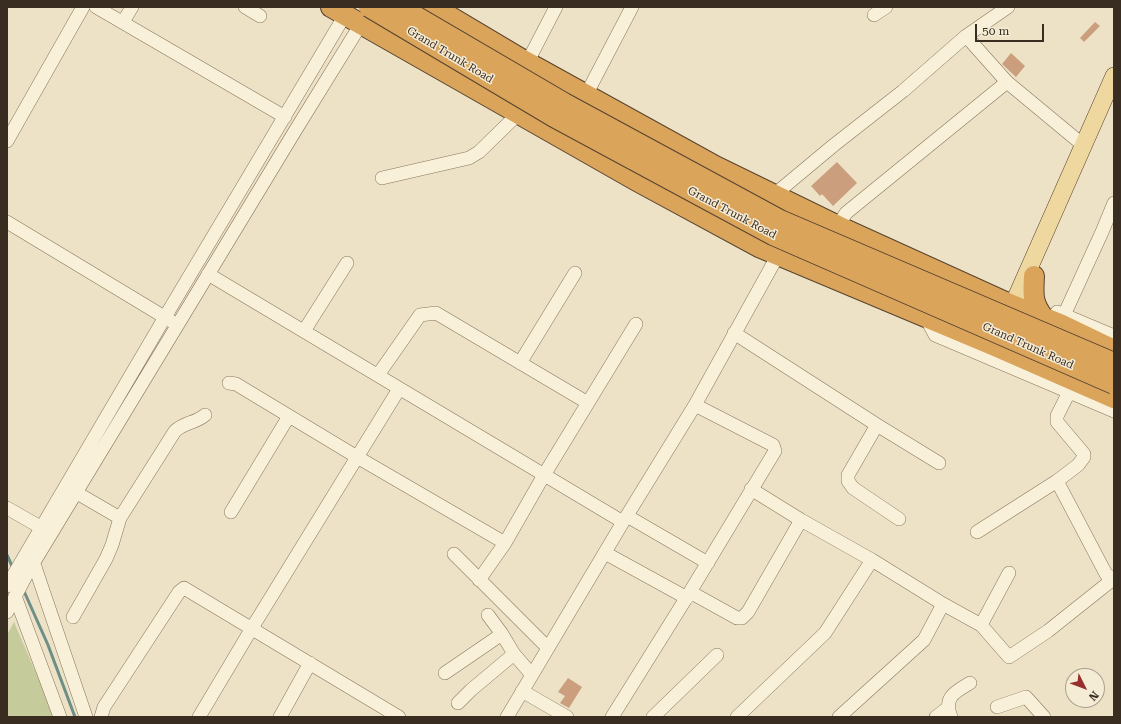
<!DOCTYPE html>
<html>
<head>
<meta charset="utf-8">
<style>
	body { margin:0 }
	#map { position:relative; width:1121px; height:724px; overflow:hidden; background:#ede2c6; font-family:"Roboto Serif",serif }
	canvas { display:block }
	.frame { position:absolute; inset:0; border:8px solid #392c20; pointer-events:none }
	.north { position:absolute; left:1065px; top:668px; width:40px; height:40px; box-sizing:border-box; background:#f5ecd6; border:1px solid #aa9f8d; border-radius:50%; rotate:132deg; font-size:11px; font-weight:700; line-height:16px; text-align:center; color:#392c20 }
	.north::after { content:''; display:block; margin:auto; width:14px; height:18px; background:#962f2e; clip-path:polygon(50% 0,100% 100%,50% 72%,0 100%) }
	.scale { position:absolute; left:975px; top:24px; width:69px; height:18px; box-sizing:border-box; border:2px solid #392c20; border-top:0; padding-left:5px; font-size:12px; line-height:14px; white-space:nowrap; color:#392c20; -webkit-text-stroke:3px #f5ecd6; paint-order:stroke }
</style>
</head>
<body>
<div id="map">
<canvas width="1121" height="724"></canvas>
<div class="frame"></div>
<div class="north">N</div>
<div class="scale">50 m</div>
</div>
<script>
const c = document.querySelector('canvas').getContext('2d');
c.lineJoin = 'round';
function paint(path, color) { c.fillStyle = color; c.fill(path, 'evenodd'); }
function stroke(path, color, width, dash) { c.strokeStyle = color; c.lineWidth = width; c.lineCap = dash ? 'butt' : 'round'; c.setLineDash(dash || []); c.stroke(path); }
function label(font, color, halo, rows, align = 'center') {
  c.font = font + ' "Roboto Serif",serif'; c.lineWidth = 3; c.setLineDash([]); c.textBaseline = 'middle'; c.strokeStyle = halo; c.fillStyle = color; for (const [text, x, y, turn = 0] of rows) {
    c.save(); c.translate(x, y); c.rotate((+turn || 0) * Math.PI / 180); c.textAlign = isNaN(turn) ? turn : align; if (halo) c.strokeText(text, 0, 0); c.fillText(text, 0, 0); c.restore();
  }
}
paint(new Path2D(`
	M14 622 55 717H7V635Z`), '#c5cb9a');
stroke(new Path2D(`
	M7 555 13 568
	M23 589 48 645 75 717`), '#6e8f88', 3);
paint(new Path2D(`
	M1095 22 1100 26 1084 42 1080 38Z
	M1011 53 1025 66 1016 77 1002 64Z
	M837 162 857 183 833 206 822 194 820 196 811 186Z
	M568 678 582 687 569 708 560 703 565 696 558 692Z`), '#cb9f7d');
const minor = new Path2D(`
	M96 7 285 117
	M245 7 260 16
	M874 15 886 7
	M123 22 132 7
	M966 36 1007 82 1083 145
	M527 63 556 7
	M586 95 632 7
	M7 141 83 7
	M382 178 469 158 479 152 518 114
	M774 195 834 145 903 91 966 36 1008 7
	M7 222 171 321
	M838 226 846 213 1007 82
	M208 274 623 522
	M1057 312 1114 336
	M925 316 935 335 1114 411
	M1060 324 1102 232 1114 203
	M304 331 347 263
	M734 333 877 425 939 463
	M520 363 575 273
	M378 375 420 315 436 313 588 403
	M229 383 236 384 357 457 505 543
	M877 425 848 475V481L853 488 899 519
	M1057 481 1106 574 1114 580
	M751 489 801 520 872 560 943 604 981 625 1009 657 1048 631 1112 580
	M77 493 120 518 175 431C185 422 196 423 205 415
	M7 508 49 532
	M231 512 289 416
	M627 516 708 563
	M977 532 1057 481 1078 465 1084 457V454L1057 422V416L1069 392 1071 379
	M605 553 687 598
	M454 554 548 648
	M34 564 86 717
	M479 580 505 543 544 475 636 324
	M7 586 165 317 345 15
	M690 592 737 618H742L748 612 801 520
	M15 596 60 717
	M7 612 28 572 295 131 361 24
	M488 615 502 634 514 654 532 675
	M73 617 106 559 112 545 120 518
	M981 625 1009 573
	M445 673 502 634
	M522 691 567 717
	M458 703 471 690 514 654
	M997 707 1026 697 1044 717
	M101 717 104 707 179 592 184 588 399 717
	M199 717 252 628 399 389
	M280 717 310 663
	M507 717 623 522 695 405 778 255
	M612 717 690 592 775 451 773 445 695 405
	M653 717 717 655
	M737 717 825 633 872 560
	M839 717 924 640 943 604
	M936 717 949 707
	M951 717C943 697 955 692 970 683`);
const major = new Path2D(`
	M1008 316 1114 76`);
const highway = new Path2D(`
	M331 7 637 181 759 247 995 346 1114 398
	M434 7 523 60 715 166 838 226 1012 305 1060 324 1114 350
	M1034 276C1033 295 1032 302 1043 317`);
stroke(minor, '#88755c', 14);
stroke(major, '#564330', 18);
stroke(highway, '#564330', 22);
stroke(minor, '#f8f0d9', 13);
stroke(major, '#efd89f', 17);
stroke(highway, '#daa45a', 20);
const highwayBridge = new Path2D(`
	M369 7 554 117 773 235 1114 384
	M400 7 564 103 780 220 1114 363`);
stroke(highwayBridge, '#564330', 22, []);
stroke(highwayBridge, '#daa45a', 20);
label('11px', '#392c20', '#f5ecd6', [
	["Grand Trunk Road",450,55,31],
	["Grand Trunk Road",732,213,28],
	["Grand Trunk Road",1028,346,24]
]);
</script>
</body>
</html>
